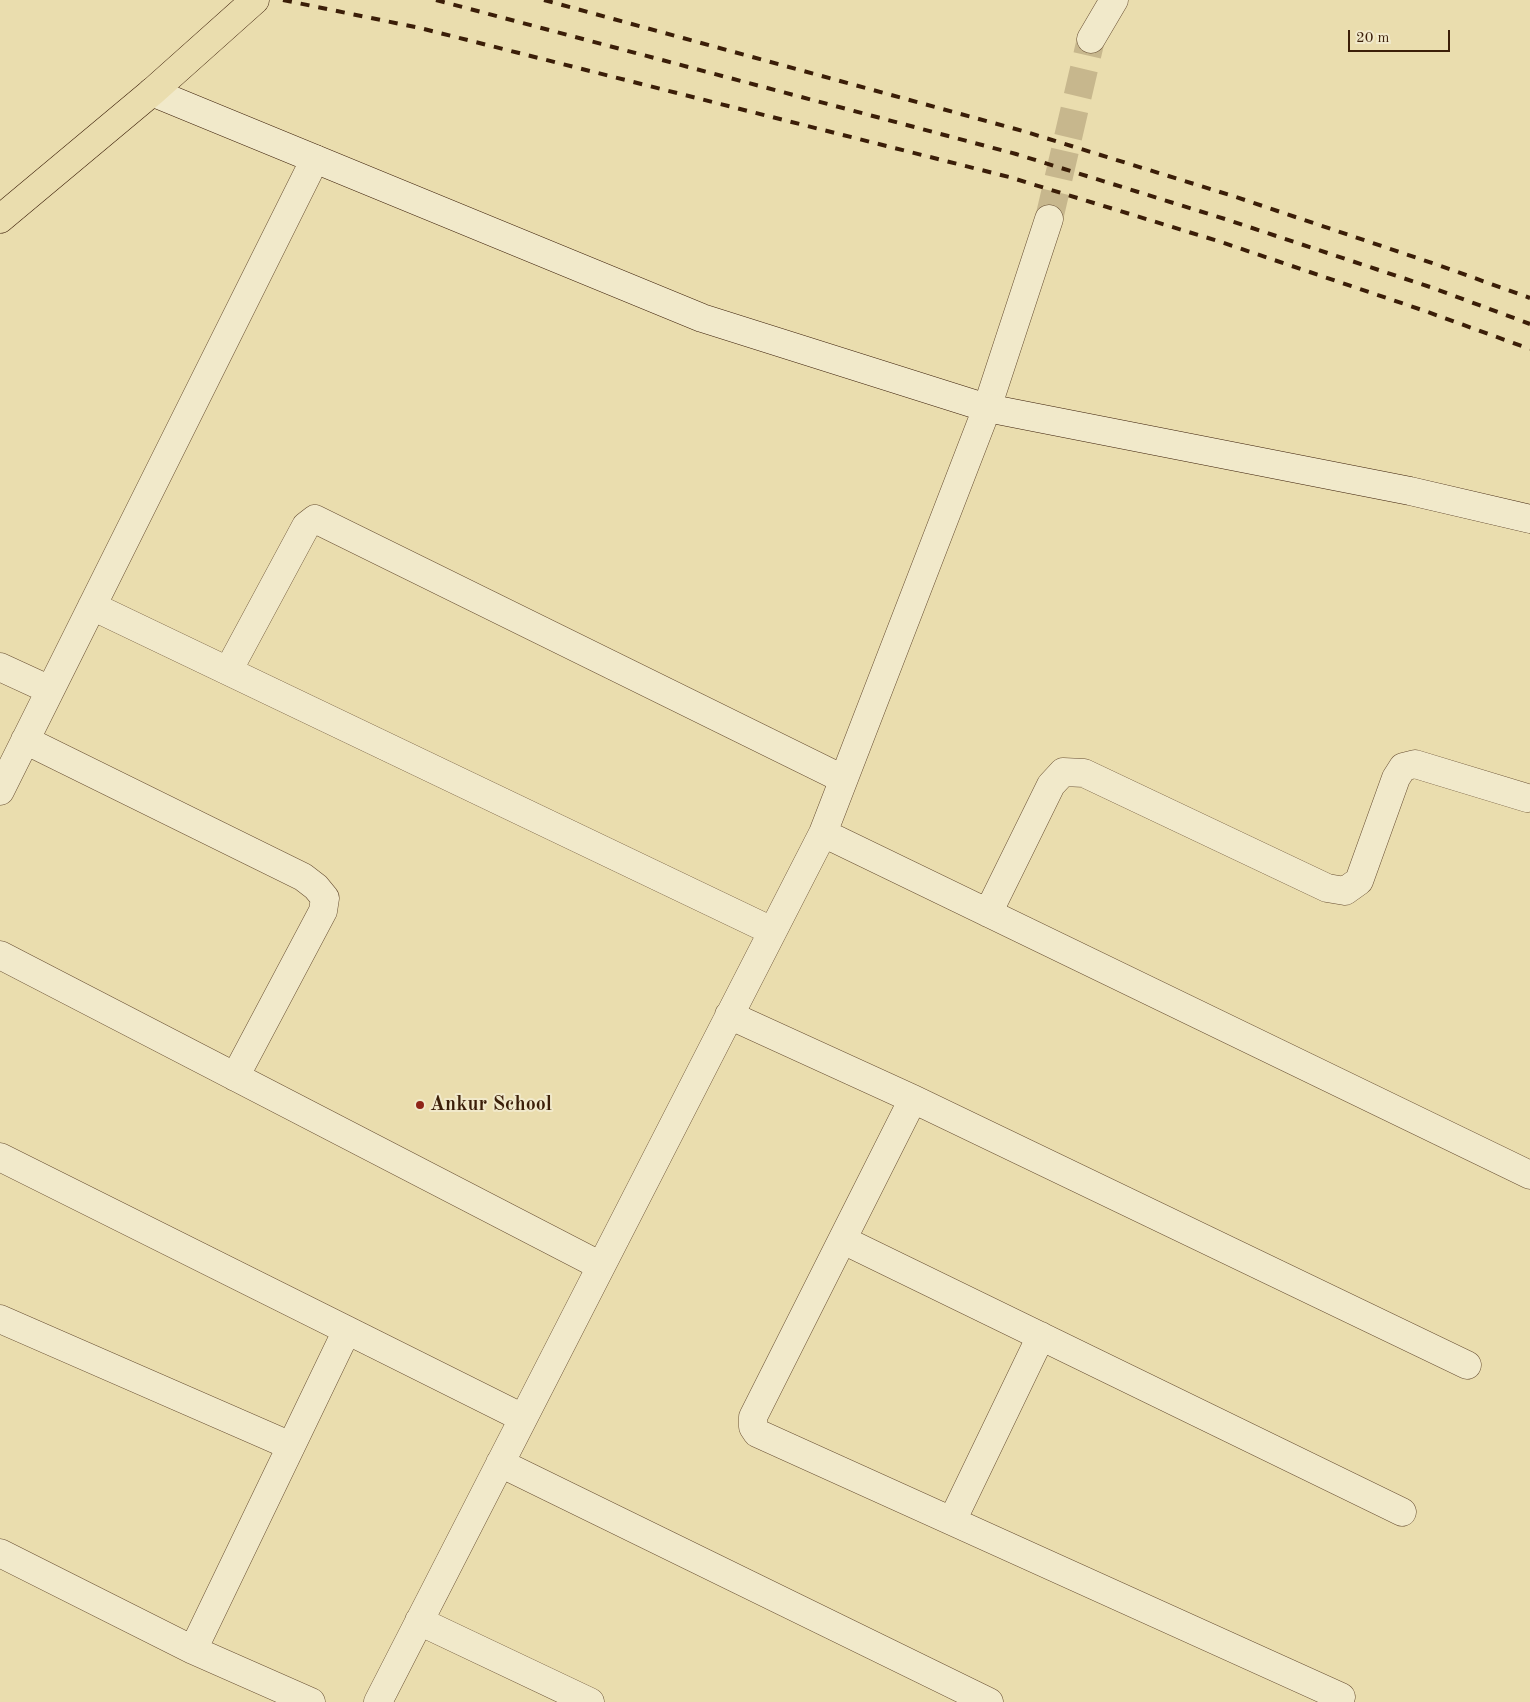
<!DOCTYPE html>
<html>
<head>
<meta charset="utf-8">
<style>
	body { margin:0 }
	#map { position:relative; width:1530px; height:1702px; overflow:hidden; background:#eaddae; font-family:"Old Standard TT",serif }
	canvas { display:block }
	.scale { position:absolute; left:1348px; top:30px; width:102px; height:22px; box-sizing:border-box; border:2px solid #3b1e08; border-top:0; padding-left:6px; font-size:15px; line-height:18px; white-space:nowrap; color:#3b1e08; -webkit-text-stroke:4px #f1e9ca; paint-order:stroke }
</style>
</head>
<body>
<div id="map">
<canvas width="1530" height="1702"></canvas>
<div class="scale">20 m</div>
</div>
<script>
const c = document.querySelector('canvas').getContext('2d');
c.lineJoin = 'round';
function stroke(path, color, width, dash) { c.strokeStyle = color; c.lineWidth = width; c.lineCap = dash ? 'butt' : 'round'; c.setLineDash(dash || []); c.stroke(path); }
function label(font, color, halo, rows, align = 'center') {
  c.font = font + ' "Old Standard TT",serif'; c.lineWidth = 4; c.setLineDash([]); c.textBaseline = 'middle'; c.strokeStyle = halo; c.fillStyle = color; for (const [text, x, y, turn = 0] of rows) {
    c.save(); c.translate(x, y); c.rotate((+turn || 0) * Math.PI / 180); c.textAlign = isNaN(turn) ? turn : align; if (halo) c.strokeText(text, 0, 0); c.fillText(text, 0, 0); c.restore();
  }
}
stroke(new Path2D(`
	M1049 219 1091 39`), '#c7b78d', 28, [28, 14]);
const street = new Path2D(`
	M1091 39 1114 0
	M92 606 772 931
	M0 667 50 690
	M228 671 306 526 315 519 843 779
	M25 740 303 877 316 887 325 898 323 911 235 1077
	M0 791 315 159
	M823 833 1530 1175
	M988 913 1051 785 1063 772 1084 773 1327 888 1345 891 1359 881 1396 778 1403 767 1415 764 1527 798
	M0 955 601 1266
	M729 1015 913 1099 1467 1365
	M913 1099 753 1417V1427L757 1433 1341 1697
	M0 1157 523 1418
	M843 1240 1402 1512
	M0 1319 291 1446
	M500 1463 989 1702
	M952 1521 1041 1336
	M0 1553 193 1650 311 1702
	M419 1621 590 1702
	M193 1650 347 1330
	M378 1702 823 833 987 408 1049 219`);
const secondary = new Path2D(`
	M152 92 702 318 987 408 1410 491 1530 519`);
const highway = new Path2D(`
	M0 219 152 92 255 0`);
stroke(street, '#674e32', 29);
stroke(secondary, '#3b1e08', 29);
stroke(highway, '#3b1e08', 29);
stroke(street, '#f1e9ca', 28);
stroke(secondary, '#f1e9ca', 28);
stroke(highway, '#eaddae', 28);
stroke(new Path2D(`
	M283 0 420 28 1009 177 1218 241 1425 311 1530 349
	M436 0 1016 154 1225 219 1433 288 1530 324
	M544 0 1023 131 1233 196 1441 266 1530 298`), '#3b1e08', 4, [9, 9]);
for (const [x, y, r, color] of [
	[420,1105,5,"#8f2418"]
]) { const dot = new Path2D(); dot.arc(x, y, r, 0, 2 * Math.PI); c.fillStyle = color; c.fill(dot); stroke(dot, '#f1e9ca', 2); }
label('bold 20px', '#3b1e08', '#f1e9ca', [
	["Ankur School",430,1105]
], 'left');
</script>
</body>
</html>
